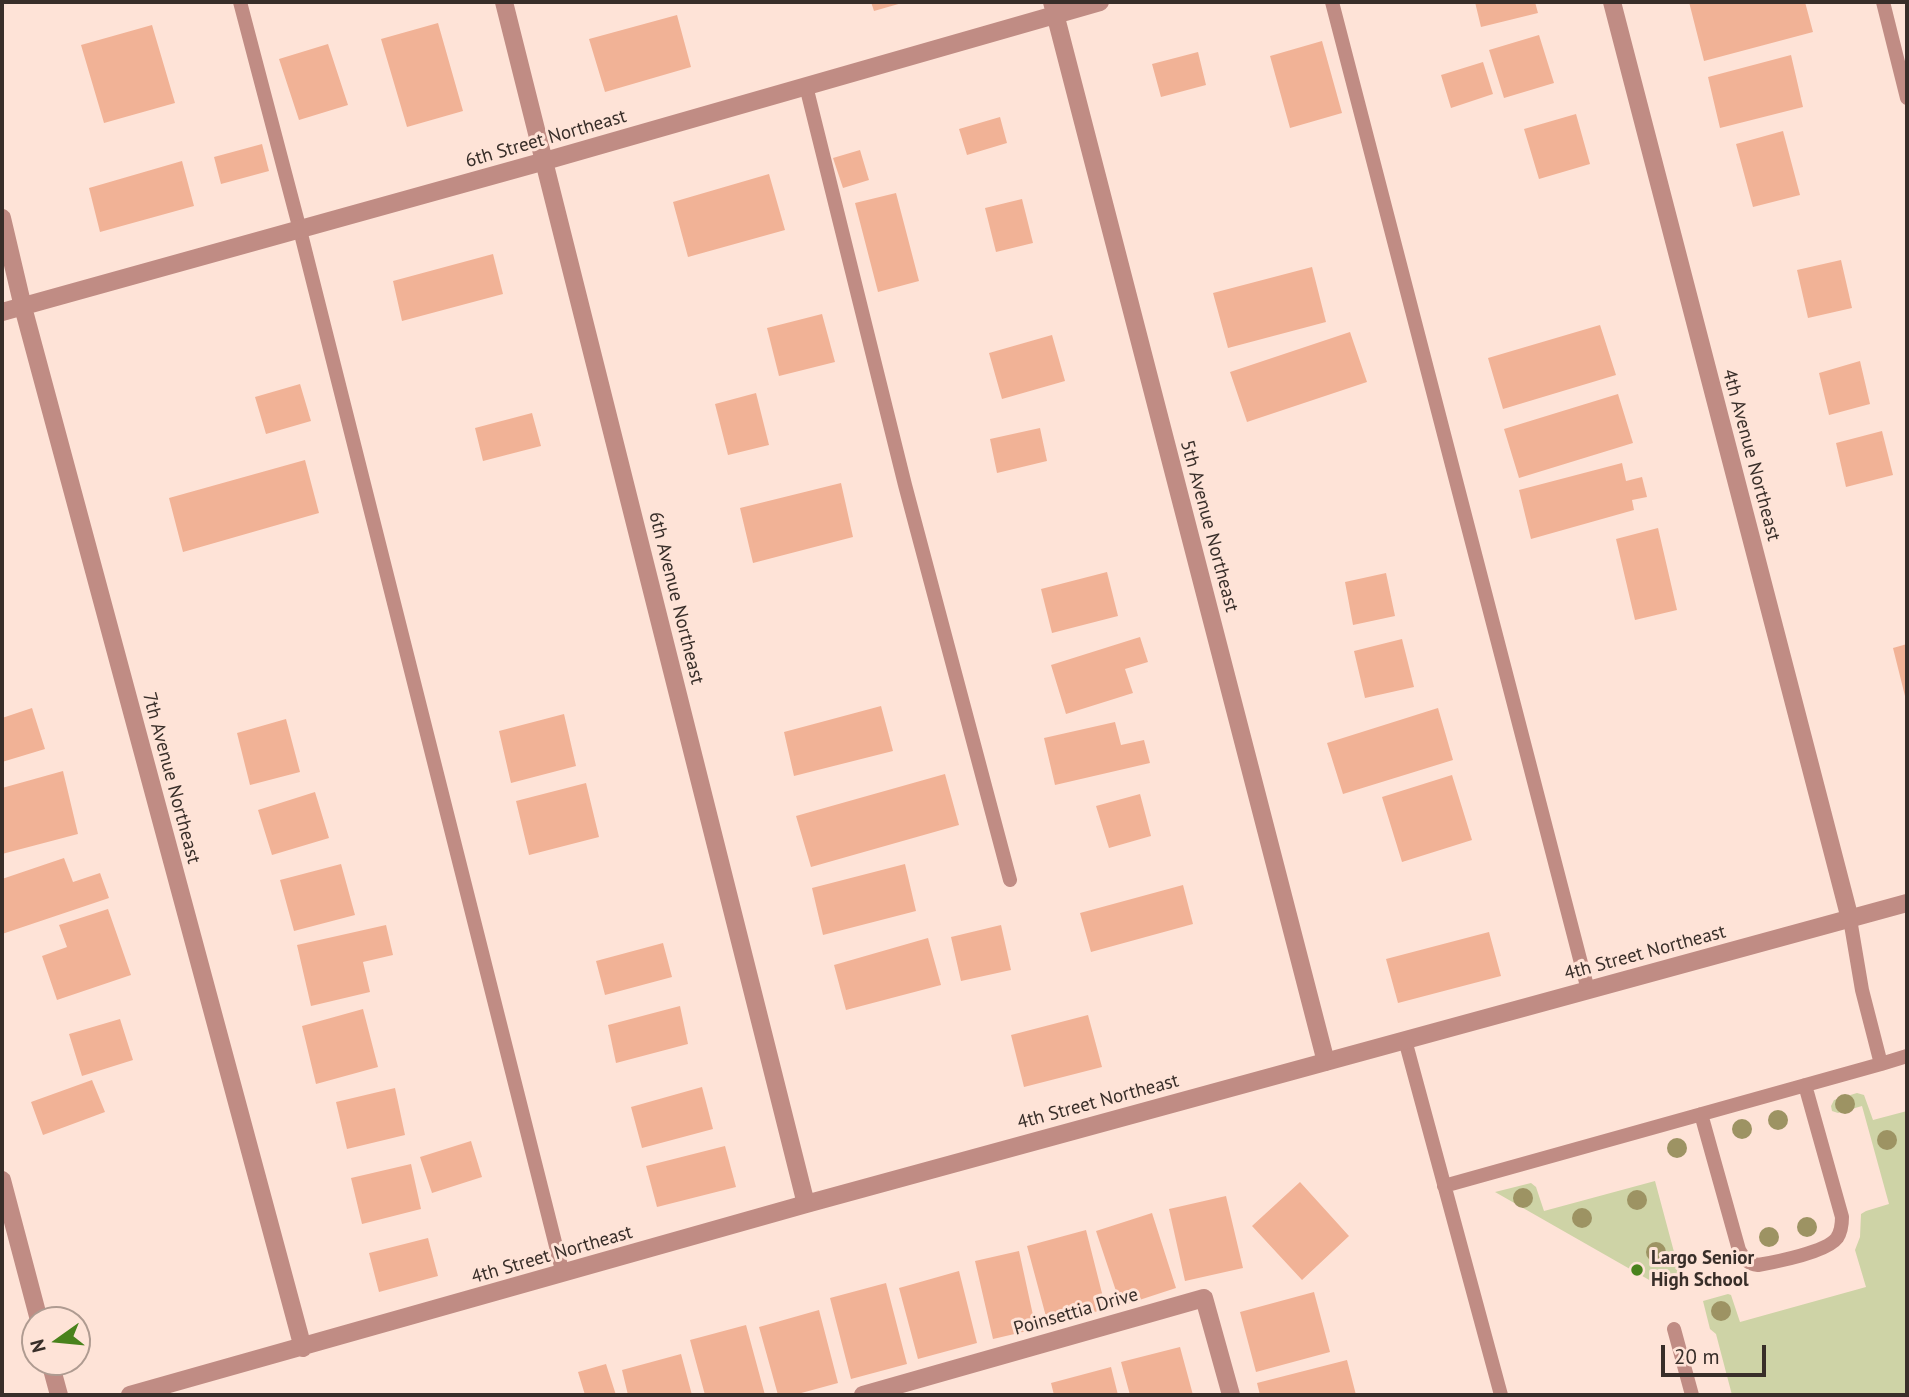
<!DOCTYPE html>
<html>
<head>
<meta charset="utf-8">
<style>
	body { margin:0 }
	#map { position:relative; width:1909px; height:1397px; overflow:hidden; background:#fee3d7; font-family:"PT Sans",sans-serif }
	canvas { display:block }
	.frame { position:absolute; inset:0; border:4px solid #382e29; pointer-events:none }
	.north { position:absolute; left:21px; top:1306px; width:70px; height:70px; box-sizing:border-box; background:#fee3d7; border:2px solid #af9b91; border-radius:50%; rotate:255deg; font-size:19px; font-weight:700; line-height:28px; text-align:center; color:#382e29 }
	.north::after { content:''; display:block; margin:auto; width:24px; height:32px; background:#49821c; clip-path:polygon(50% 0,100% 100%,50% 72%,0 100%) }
	.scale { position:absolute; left:1661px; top:1345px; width:105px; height:32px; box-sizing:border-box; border:4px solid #382e29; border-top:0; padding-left:9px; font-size:21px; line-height:24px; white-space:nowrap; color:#382e29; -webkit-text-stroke:5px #fee3d7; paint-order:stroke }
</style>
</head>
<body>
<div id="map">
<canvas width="1909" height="1397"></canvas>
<div class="frame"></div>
<div class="north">N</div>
<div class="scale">20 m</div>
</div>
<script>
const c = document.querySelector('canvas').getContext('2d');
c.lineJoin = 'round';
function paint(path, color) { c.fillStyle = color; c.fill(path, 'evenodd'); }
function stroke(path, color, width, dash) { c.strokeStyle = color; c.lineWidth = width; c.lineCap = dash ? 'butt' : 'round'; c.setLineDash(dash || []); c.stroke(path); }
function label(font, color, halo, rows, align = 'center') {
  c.font = font + ' "PT Sans",sans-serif'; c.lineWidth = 6; c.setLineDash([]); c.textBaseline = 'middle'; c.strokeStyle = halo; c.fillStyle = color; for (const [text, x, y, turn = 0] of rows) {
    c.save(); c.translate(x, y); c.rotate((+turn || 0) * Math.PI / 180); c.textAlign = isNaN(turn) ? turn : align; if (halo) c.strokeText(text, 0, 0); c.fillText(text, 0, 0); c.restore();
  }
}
paint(new Path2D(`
	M1857 1093 1864 1095 1873 1120 1907 1111V1395H1732L1716 1334 1710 1329 1703 1301 1728 1294 1731 1295 1740 1322 1866 1287 1855 1250 1860 1237 1861 1214 1866 1211 1889 1204 1862 1106 1838 1113 1832 1111 1831 1106 1834 1100Z
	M1655 1181 1681 1278 1658 1285 1495 1192 1531 1183 1536 1187 1544 1211Z`), '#ced3a6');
paint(new Path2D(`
	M871 2H902V3L874 11Z
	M1475 2H1535L1538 13 1481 27Z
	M1689 2H1805L1813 32 1704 61Z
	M677 15 691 67 605 92 589 39Z
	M438 23 463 111 407 127 381 39Z
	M152 25 175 103 104 123 81 45Z
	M1539 35 1554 83 1504 98 1489 50Z
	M1322 41 1342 113 1290 128 1270 56Z
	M328 44 348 105 299 120 279 59Z
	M1198 52 1206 85 1161 97 1152 64Z
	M1791 55 1803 107 1720 128 1708 77Z
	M1483 62 1493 94 1451 108 1441 75Z
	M1576 114 1590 164 1539 179 1524 129Z
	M1000 117 1007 143 967 155 959 129Z
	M1783 131 1800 195 1753 207 1736 144Z
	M262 144 269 171 221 184 214 157Z
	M860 150 869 180 843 188 833 158Z
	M182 161 194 206 100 232 89 188Z
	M769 174 785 230 688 257 673 202Z
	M896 193 919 281 878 292 855 203Z
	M1022 199 1033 243 996 252 985 208Z
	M493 254 503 294 402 321 393 281Z
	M1841 260 1852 308 1808 318 1797 270Z
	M1312 267 1326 322 1228 348 1213 293Z
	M822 314 835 362 779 376 767 328Z
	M1600 325 1616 375 1503 409 1488 358Z
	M1350 332 1367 382 1247 422 1230 372Z
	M1052 335 1065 381 1002 399 989 353Z
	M1860 361 1870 404 1829 415 1819 373Z
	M300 384 311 421 266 434 255 397Z
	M756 393 769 445 728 455 715 404Z
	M1618 394 1633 443 1519 478 1504 429Z
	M532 413 541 446 483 461 475 428Z
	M1040 428 1047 461 997 473 990 439Z
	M1882 431 1893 475 1846 487 1836 443Z
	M305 460 319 513 183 552 169 498Z
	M1622 463 1626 481 1642 477 1647 497 1632 500 1634 510 1531 539 1519 490Z
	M841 483 853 537 753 563 740 508Z
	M1658 528 1677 610 1635 620 1616 539Z
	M1107 572 1118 616 1052 633 1041 589Z
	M1386 573 1395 616 1353 625 1345 582Z
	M1140 637 1148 662 1125 669 1133 693 1066 714 1051 665Z
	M1402 639 1414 687 1365 698 1354 651Z
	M1907 644V700H1906L1893 648Z
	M881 706 893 751 794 776 784 732Z
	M32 708 45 749 2 762V718Z
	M1438 708 1453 760 1343 794 1327 743Z
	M564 714 576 766 511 783 499 731Z
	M286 719 300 772 250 785 237 733Z
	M1115 722 1121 745 1144 740 1150 763 1055 785 1044 738Z
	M63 771 78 834 2 854V788Z
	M945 774 959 825 811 867 796 816Z
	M1452 775 1472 840 1402 862 1382 797Z
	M586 783 599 837 529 855 516 801Z
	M315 792 329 838 272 855 258 810Z
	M1140 794 1151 836 1109 848 1096 806Z
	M64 858 73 882 100 873 109 898 2 934V879Z
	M341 864 355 915 294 931 280 880Z
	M905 864 916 911 823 935 812 888Z
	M1183 885 1193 924 1091 952 1080 913Z
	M108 909 131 975 57 1000 42 956 67 947 59 925Z
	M386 925 393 955 363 962 370 992 311 1006 297 945Z
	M1001 925 1011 970 961 981 951 937Z
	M1489 932 1501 976 1398 1003 1386 959Z
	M928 938 941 985 846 1010 834 965Z
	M663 943 672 977 605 995 596 961Z
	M680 1006 688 1044 616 1063 608 1025Z
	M363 1009 378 1067 316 1084 302 1026Z
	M1088 1015 1102 1067 1024 1087 1011 1035Z
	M120 1019 133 1060 82 1076 69 1034Z
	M92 1080 105 1112 43 1135 31 1102Z
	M702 1087 713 1129 642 1148 631 1107Z
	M395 1088 405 1135 347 1149 336 1102Z
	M471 1141 482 1177 432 1193 420 1157Z
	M725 1146 736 1187 657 1207 646 1166Z
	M411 1164 421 1209 362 1224 351 1178Z
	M1300 1182 1349 1236 1302 1280 1252 1226Z
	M1226 1196 1243 1268 1185 1281 1169 1209Z
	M1152 1213 1176 1288 1121 1306 1096 1231Z
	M1086 1230 1106 1309 1048 1324 1027 1246Z
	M428 1238 438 1276 379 1292 369 1253Z
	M1019 1251 1036 1329 993 1339 975 1261Z
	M959 1271 977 1343 918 1359 899 1288Z
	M886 1283 907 1364 851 1379 830 1298Z
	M1314 1292 1330 1352 1256 1372 1240 1312Z
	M819 1310 838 1383 794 1395H778L759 1327Z
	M746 1325 765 1395H705L690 1340Z
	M1180 1347 1193 1395H1130L1121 1362Z
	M681 1354 692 1395H628L622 1370Z
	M1347 1360 1356 1395H1260L1257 1383Z
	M606 1364 616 1395H585L578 1372Z
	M1111 1367 1118 1395H1054L1051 1383Z`), '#f1b296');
stroke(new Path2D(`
	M240 2 300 230 563 1274
	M1332 2 1588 990
	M1883 2 1907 98
	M806 86 905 485 1010 880
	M1405 1040 1501 1395
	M1881 1064 1907 1056
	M1701 1114 1739 1250C1744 1259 1748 1264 1758 1265 1775 1262 1827 1252 1837 1238 1841 1232 1842 1224 1842 1217L1805 1085
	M1444 1186 1881 1064 1862 990 1850 919
	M1674 1329 1692 1395`), '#c08c84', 14);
stroke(new Path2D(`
	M504 2 806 1204
	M1052 2 1326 1062
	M1612 2 1850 919
	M2 218 23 307 303 1348
	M2 312 545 161 1100 2
	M2 1180 39 1320
	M50 1362 59 1395
	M130 1395 806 1204 1907 903
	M863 1395 1204 1298 1231 1395`), '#c08c84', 18);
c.fillStyle = '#9d9363';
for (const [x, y] of [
	[1845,1104],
	[1778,1120],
	[1742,1129],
	[1887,1140],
	[1677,1148],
	[1523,1198],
	[1637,1200],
	[1582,1218],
	[1807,1227],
	[1769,1237],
	[1656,1252],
	[1721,1311]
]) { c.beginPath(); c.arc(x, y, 10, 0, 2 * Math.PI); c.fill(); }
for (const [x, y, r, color] of [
	[1637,1270,7,"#49821c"]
]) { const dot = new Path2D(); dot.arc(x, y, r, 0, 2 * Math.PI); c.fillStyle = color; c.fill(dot); stroke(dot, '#fee3d7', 2.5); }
label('19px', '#382e29', '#fee3d7', [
	["6th Street Northeast",546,139,-16],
	["4th Avenue Northeast",1751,455,75],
	["5th Avenue Northeast",1209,526,75],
	["6th Avenue Northeast",676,598,76],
	["7th Avenue Northeast",171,778,75],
	["4th Street Northeast",1645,953,-15],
	["4th Street Northeast",1098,1102,-15],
	["4th Street Northeast",552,1255,-16],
	["Poinsettia Drive",1076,1312,-16]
]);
label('bold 19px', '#382e29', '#fee3d7', [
	["Largo Senior",1651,1259],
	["High School",1651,1281]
], 'left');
</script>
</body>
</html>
